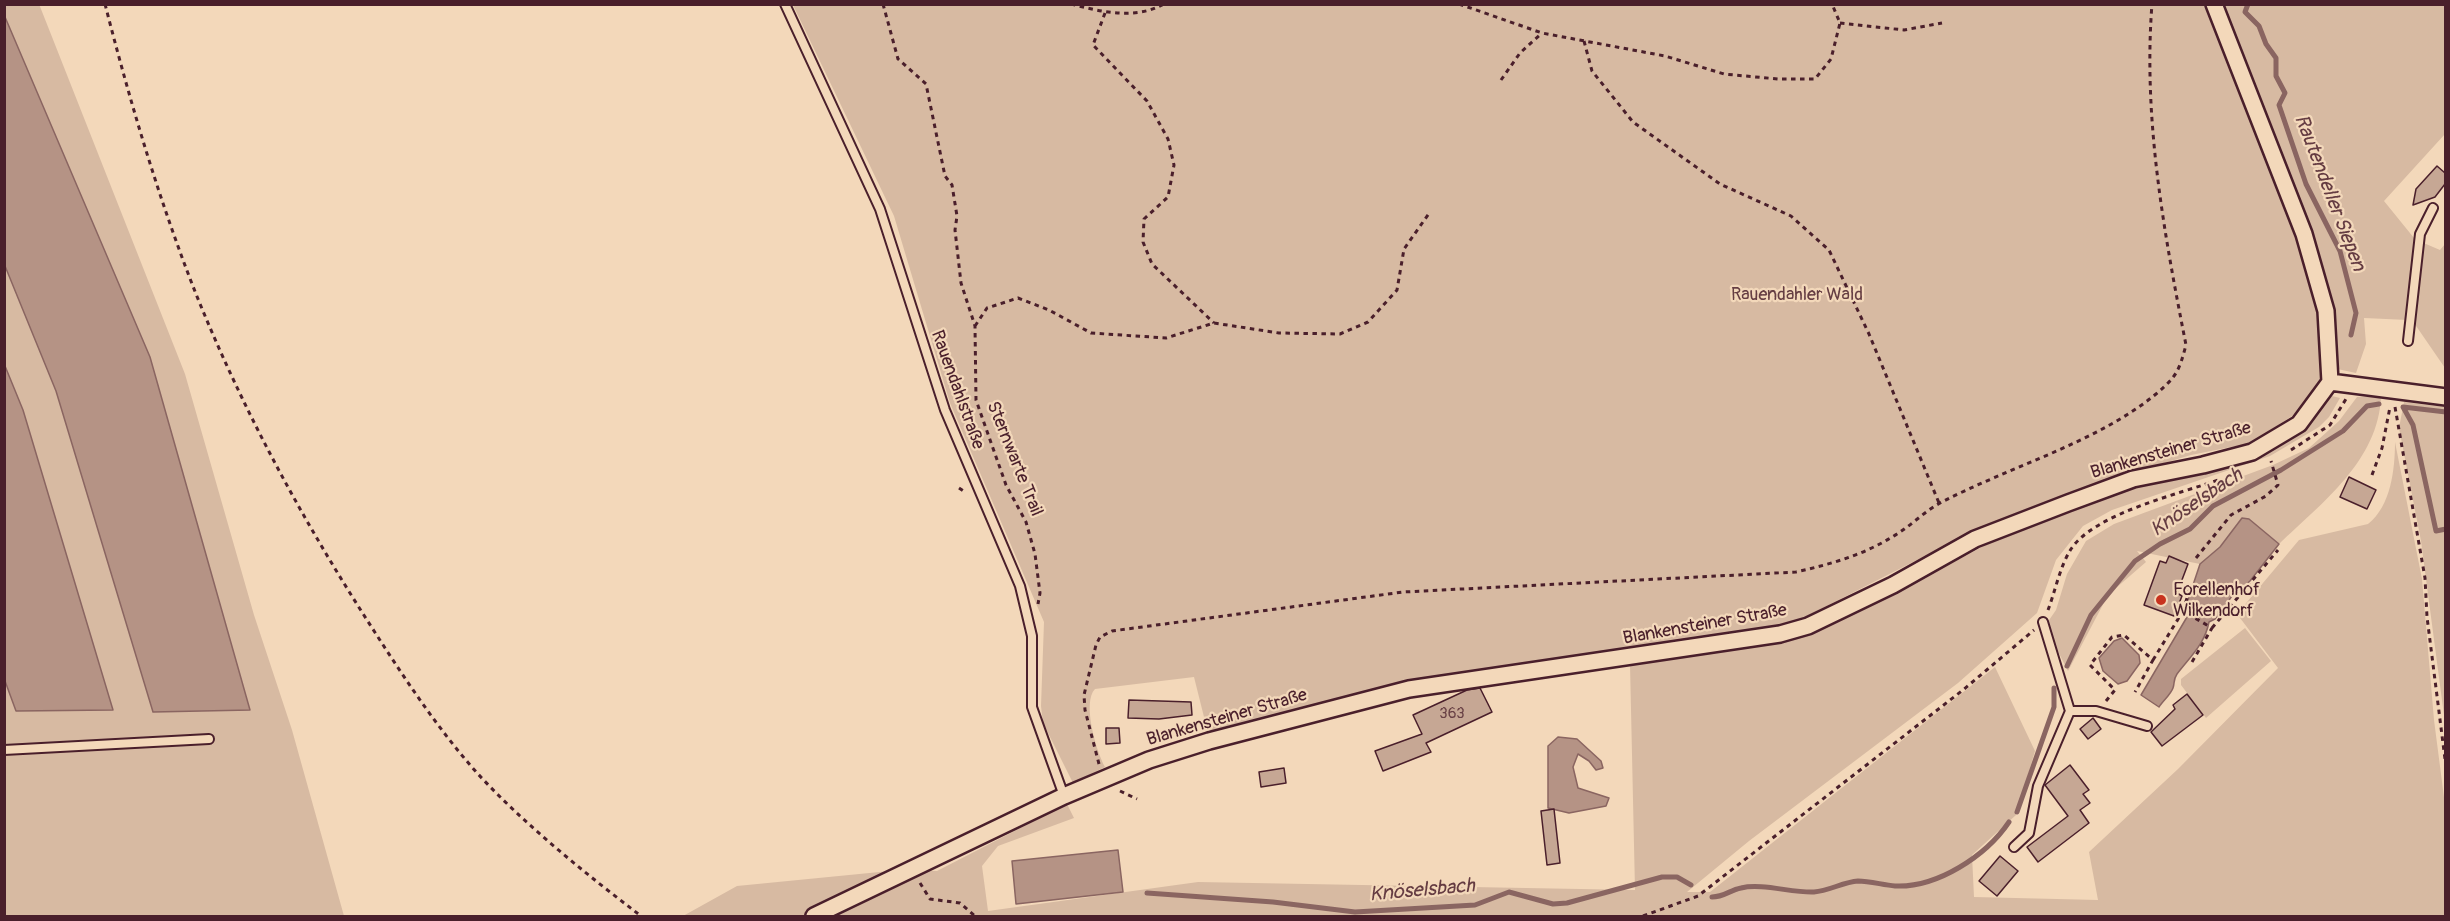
<!DOCTYPE html>
<html>
<head>
<meta charset="utf-8">
<style>
	body { margin:0 }
	#map { position:relative; width:2450px; height:921px; overflow:hidden; background:#f3d8ba; font-family:Pangolin,sans-serif }
	canvas { display:block }
	.frame { position:absolute; inset:0; border:6px solid #4a1f2b; pointer-events:none }
</style>
</head>
<body>
<div id="map">
<canvas width="2450" height="921"></canvas>
<div class="frame"></div>
</div>
<script>
const c = document.querySelector('canvas').getContext('2d');
c.lineJoin = 'round';
function paint(path, color) { c.fillStyle = color; c.fill(path, 'evenodd'); }
function stroke(path, color, width, dash) { c.strokeStyle = color; c.lineWidth = width; c.lineCap = dash ? 'butt' : 'round'; c.setLineDash(dash || []); c.stroke(path); }
function label(font, color, halo, rows, align = 'center') {
  c.font = font + ' Pangolin,sans-serif'; c.lineWidth = 4.5; c.setLineDash([]); c.textBaseline = 'middle'; c.strokeStyle = halo; c.fillStyle = color; for (const [text, x, y, turn = 0] of rows) {
    c.save(); c.translate(x, y); c.rotate((+turn || 0) * Math.PI / 180); c.textAlign = isNaN(turn) ? turn : align; if (halo) c.strokeText(text, 0, 0); c.fillText(text, 0, 0); c.restore();
  }
}
paint(new Path2D(`
	M39 4 185 374 254 615 292 730 344 916H5L4 5Z
	M793 5H2445V134L2384 201 2414 238 2408 320 2364 318 2366 344 2356 373 2328 367 2314 393 2292 416 2251 443 2191 455 2131 473 1974 531 1803 618 1750 635 1410 683 1208 733 1194 677 1095 689C1082 702 1096 751 1105 767L1073 783 1043 723 1041 706 1044 622 950 403 894 216Z
	M2419 241 2440 250 2445 244V368L2412 320Z
	M2332 396 2340 398 2329 417 2319 427 2270 456 2112 510 2083 526 2056 560 2037 613 1958 683 1749 841 1687 892H1710L1995 667 2035 751 2016 815 1972 855 1974 897 2098 900 2089 852 2178 769 2278 668 2237 614 2299 540 2368 524C2391 506 2395 469 2395 442L2422 579 2434 720 2445 805V916H683L737 886 900 870 937 871 1067 804 1074 818 998 846 982 866 988 911 1198 882 1635 890 1630 664 1756 647 1813 631 1899 591 2001 537 2065 509 2301 428Z
	M2381 396C2379 460 2322 503 2279 544L2249 519 2242 518 2220 547 2200 564 2137 551 2146 562 2108 595 2068 671 2045 626 2056 610 2067 574 2086 541 2114 524 2273 465 2309 448 2339 421 2357 397Z
	M2404 402 2445 407V723L2421 541 2399 428Z
	M2245 628 2271 661 2206 718 2181 685V679Z`), '#d7baa2');
const water = new Path2D(`
	M5 17 150 357 250 710 153 712 56 391 5 266Z
	M5 366 23 410 113 710 16 711 5 681Z
	M2242 518 2249 519 2279 544 2250 581 2232 596 2215 619 2209 622C2205 644 2189 658 2177 674 2173 680 2175 682 2173 688 2171 694 2163 701 2159 707L2141 695 2187 617 2185 609 2200 564 2220 547Z
	M2122 638 2139 655 2140 663 2127 681 2118 684 2103 671 2099 658 2114 641Z
	M1558 737 1577 739 1601 761 1603 768 1596 770 1589 761 1578 754 1573 767 1578 788 1609 798 1606 806 1569 813 1548 808V746Z
	M1118 850 1123 892 1016 904 1012 861Z`);
paint(water, '#b59385');
stroke(water, '#8a6561', 1.5);
stroke(new Path2D(`
	M2248 4 2245 12 2259 26 2266 44 2276 58V76L2285 93 2279 105 2306 184 2340 251 2356 313 2351 335
	M2446 412 2403 407 2413 425 2436 531 2446 529
	M2067 666 2091 615 2135 561 2160 544 2190 529 2213 506 2281 470 2343 431 2367 406 2379 404
	M2017 812 2054 707V688
	M1147 893 1273 902 1355 912 1475 905 1509 892 1553 904 1567 903 1662 877H1677L1691 885
	M1712 897C1724 897 1730 890 1741 888 1762 883 1792 893 1814 892 1829 891 1843 882 1858 881 1870 881 1883 885 1895 886 1937 888 1986 856 2009 822`), '#8a6561', 5);
const building = new Path2D(`
	M2437 166 2445 173V184L2435 197 2413 205 2416 189Z
	M2349 477 2376 490 2367 509 2340 497Z
	M2169 556 2188 564 2177 593 2182 596 2174 616 2144 605 2160 561 2166 563Z
	M1480 688 1492 712 1426 743 1431 752 1383 771 1375 751 1422 734 1413 715 1467 690Z
	M2187 694 2203 715 2162 746 2151 732 2175 709 2173 705Z
	M1129 700 1191 702 1192 715 1159 719 1128 718Z
	M2093 718 2101 729 2088 739 2080 729Z
	M1106 728H1119L1120 743 1106 744Z
	M2070 765 2089 790 2083 794 2090 803 2080 810 2089 823 2038 862 2027 847 2068 816 2045 785Z
	M1284 768 1286 783 1261 787 1259 772Z
	M1554 809 1560 863 1547 865 1541 811Z
	M2000 856 2018 871 1997 896 1979 881Z`);
paint(building, '#c6a794');
stroke(building, '#4a1f2b', 1.5);
const lane = new Path2D(`
	M785 4 880 209 945 410 1020 586 1032 636V707L1064 796
	M2408 341 2420 234 2433 208
	M2070 711H2096L2147 726
	M4 750 209 739
	M2014 847 2029 833 2038 786 2070 711 2043 622`);
const street = new Path2D(`
	M2330 382 2446 397
	M814 916 1064 796 1149 760 1209 741 1409 689 1780 634 1808 626 1893 585 1975 539 2068 503 2133 479 2203 465 2252 452 2299 424 2330 382 2326 311 2304 234 2214 4`);
stroke(lane, '#4a1f2b', 12);
stroke(street, '#4a1f2b', 20);
stroke(new Path2D(`
	M105 4C130 102 159 200 196 294 242 408 301 517 367 620 401 673 436 727 478 774 525 825 586 874 641 916
	M883 4 898 59 926 84 945 176 952 185 957 216 955 230 961 283 975 326 976 400 1006 485 1026 522 1035 554 1040 593 1038 604
	M1071 4C1102 12 1135 20 1164 4
	M1459 4 1542 33 1665 56 1724 74 1778 79H1815L1831 59 1840 23 1832 4
	M1105 13 1093 45 1147 101 1168 139 1174 165 1168 197 1144 219 1143 242 1152 264 1214 323
	M1840 23 1904 30 1942 23
	M1584 41 1592 71 1633 122 1720 184 1791 216 1829 250 1869 334 1939 503
	M1501 80 1520 53 1542 33
	M975 326 987 308 1018 298 1049 310 1091 333 1166 338 1214 323 1279 333 1340 334 1368 322 1397 290 1404 249 1430 212
	M2395 407 2425 578 2427 617 2446 767
	M2291 450 2330 425 2346 399
	M2372 475 2382 448 2390 407
	M959 488 965 492
	M2196 558 2231 515 2266 496 2278 485 2271 461
	M2048 610C2055 592 2060 566 2071 549 2095 513 2180 494 2221 479
	M2183 611 2191 585
	M2212 628 2278 550
	M2153 660 2183 611 2212 628 2192 662
	M2106 701 2115 690 2090 665 2112 637 2124 635 2153 660 2135 692
	M1099 764 1085 710 1084 695 1096 645 1100 637 1112 631 1403 592 1796 572C1832 564 1866 554 1897 534 1913 524 1926 510 1942 502 2009 467 2098 442 2156 394 2177 376 2179 371 2186 345 2164 233 2143 119 2152 4
	M1120 791 1137 799
	M920 883 930 899 960 903 975 916
	M1643 916 1698 896 1963 690 2034 630`), '#4a1f2b', 3, [4.5, 4.5]);
stroke(lane, '#f3d8ba', 8);
stroke(street, '#f3d8ba', 15);
for (const [x, y, r, color] of [
	[2161,600,6,"#c8321e"]
]) { const dot = new Path2D(); dot.arc(x, y, r, 0, 2 * Math.PI); c.fillStyle = color; c.fill(dot); stroke(dot, '#f3d8ba', 2); }
label('15px', '#694145', null, [
	["363",1452,714]
]);
label('18px', '#663e43', '#f3d8ba', [
	["Rauendahler Wald",1797,295]
]);
label('18px', '#4a1f2b', '#f3d8ba', [
	["Rauendahlstraße",957,390,70],
	["Blankensteiner Straße",2171,451,-16],
	["Sternwarte Trail",1014,459,68],
	["Blankensteiner Straße",1705,625,-10],
	["Blankensteiner Straße",1227,718,-16]
]);
label('18px', '#4a1f2b', '#f3d8ba', [
	["Forellenhof",2173,590],
	["Wilkendorf",2173,611]
], 'left');
label('italic 20px', '#653c42', '#f3d8ba', [
	["Rautendeller Siepen",2329,193,69],
	["Knöselsbach",2197,503,-34],
	["Knöselsbach",1422,891,-5]
]);
</script>
</body>
</html>
